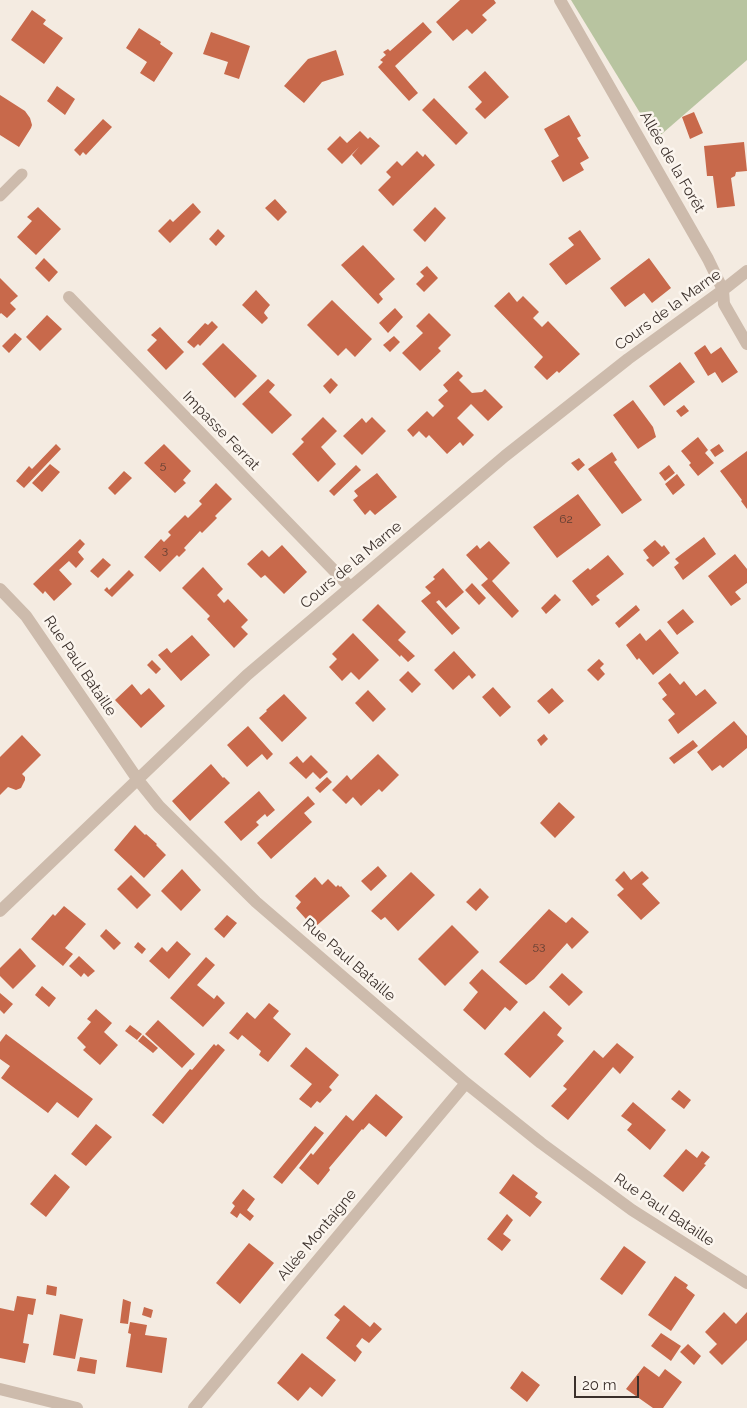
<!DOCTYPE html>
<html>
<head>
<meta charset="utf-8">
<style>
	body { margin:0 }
	#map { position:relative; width:747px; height:1408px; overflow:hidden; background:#f4ebe1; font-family:Raleway,sans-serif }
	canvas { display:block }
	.scale { position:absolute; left:574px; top:1376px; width:65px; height:22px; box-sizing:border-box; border:2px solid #3b302b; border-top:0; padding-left:6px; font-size:15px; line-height:18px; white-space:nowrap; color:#3b302b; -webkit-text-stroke:4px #fbf5ee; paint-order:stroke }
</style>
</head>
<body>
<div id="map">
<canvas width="747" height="1408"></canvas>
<div class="scale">20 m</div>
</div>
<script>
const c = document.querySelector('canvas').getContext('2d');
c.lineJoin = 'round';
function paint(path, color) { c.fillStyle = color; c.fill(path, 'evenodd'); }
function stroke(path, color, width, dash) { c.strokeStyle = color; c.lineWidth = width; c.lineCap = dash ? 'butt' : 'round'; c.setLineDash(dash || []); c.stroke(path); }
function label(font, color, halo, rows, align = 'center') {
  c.font = font + ' Raleway,sans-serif'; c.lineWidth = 5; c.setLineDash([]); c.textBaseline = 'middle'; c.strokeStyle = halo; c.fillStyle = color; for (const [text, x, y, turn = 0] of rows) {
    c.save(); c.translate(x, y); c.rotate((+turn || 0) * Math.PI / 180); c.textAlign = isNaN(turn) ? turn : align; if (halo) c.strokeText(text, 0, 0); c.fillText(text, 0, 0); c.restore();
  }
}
paint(new Path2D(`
	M571 0H747V60L656 139Z`), '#b8c4a0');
paint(new Path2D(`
	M460 0H494L496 3 482 15 487 20 472 34 467 29 453 41 436 22Z
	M32 10 46 20 43 24 63 38 44 64 11 40Z
	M423 22 432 32 395 66 418 93 409 101 378 67 383 62 380 60 386 55 383 52 388 49 390 51Z
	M139 28 161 42 160 44 173 53 154 82 140 73 147 62 126 48Z
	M211 32 250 46 239 79 224 74 228 62 203 54Z
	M336 50 344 75 322 82 304 103 284 86 308 59Z
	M485 71 509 97 485 119 475 109 482 102 468 87Z
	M57 86 75 99 65 115 47 101Z
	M0 95 25 111 30 118 32 125 31 128 19 147 0 135Z
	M434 98 468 133 456 145 422 110Z
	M694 112 703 133 690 139 682 117Z
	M569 115 581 136 577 138 589 158 580 163 584 170 563 182 551 161 559 156 544 129Z
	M103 119 112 127 86 155 83 152 80 156 74 150Z
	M360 131 368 139 370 137 380 146 361 165 352 155 359 147 342 164 327 149 340 136 347 143Z
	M744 142 747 171 736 172 735 176 731 178 735 206 717 208 713 176H707L704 146Z
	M417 151 423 157 425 154 435 165 393 206 378 190 391 177 386 172 397 161 402 166Z
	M275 199 287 212 278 221 265 208Z
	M193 203 201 212 170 243 158 231 170 219 173 222Z
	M38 207 61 229 36 255 17 237 32 221 27 217Z
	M435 207 446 218 425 242 413 230Z
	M218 229 225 236 216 246 209 239Z
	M580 230 601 259 566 285 549 264 574 245 568 238Z
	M363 245 395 279 379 294 383 299 378 304 341 265Z
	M44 258 58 272 49 282 35 268Z
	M649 258 671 288 652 303 644 293 625 307 610 288Z
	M427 266 438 278 424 292 416 284 424 276 420 272Z
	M0 278 18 296 10 303 16 309 7 318 1 313 0 314Z
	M256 290 270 305 265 311 264 313 268 318 262 324 242 305Z
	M509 292 517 302 523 296 539 312 533 318 542 327 548 321 580 354 559 373 557 371 547 380 534 367 543 357 494 306Z
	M332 300 372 339 355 357 346 348 338 356 307 325Z
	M395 308 403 317 388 333 379 323Z
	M429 313 451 335 438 348 441 351 420 371 402 353 423 333 416 326Z
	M47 315 62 329 40 351 26 337Z
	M212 321 218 327 200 346 198 344 194 348 187 342 205 323 208 325Z
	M160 327 184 352 166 370 147 350 157 340 151 335Z
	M15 333 22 339 9 353 2 346Z
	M394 336 400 342 390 352 383 345Z
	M223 343 257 376 235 398 202 364Z
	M705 345 711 354 721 347 738 372 722 383 715 372 708 376 694 353Z
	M680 362 695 382 664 406 649 386Z
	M458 371 463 376 459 380 472 393 482 392 485 389 503 407 488 421 471 404 457 418 474 435 463 446 460 442 447 454 429 435 426 438 419 431 413 437 407 430 427 411 433 417 444 406 438 400 448 391 443 385Z
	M331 378 338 385 330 394 323 386Z
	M268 379 275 385 269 392 292 415 272 434 242 404Z
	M633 400 653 427 656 437 638 449 613 415Z
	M684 405 689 411 681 417 676 411Z
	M323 417 337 431 321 447 336 464 318 482 292 454 304 442 301 439Z
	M372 417 386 431 362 455 343 436 362 418 366 423Z
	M698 437 708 450 705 453 714 463 698 476 689 465 691 463 681 451Z
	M56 444 61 449 24 488 16 481 29 466 32 469Z
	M164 444 191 471 183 480 186 483 175 493 144 463Z
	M719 444 724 451 715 457 710 450Z
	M747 451V509L741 501 742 500 720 471Z
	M612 452 617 460 614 462 642 500 622 514 588 469Z
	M579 458 585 465 578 471 571 463Z
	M50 464 60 472 42 492 32 483Z
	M356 465 361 470 334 496 329 491Z
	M669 465 675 473 665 481 659 473Z
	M124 471 132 478 115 495 108 488Z
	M377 473 397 497 375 515 370 510 365 515 353 500 358 496 354 491Z
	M677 474 685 485 673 495 665 484Z
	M216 483 232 499 215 516 217 518 202 533 200 531 184 548 186 550 179 557 177 555 160 572 144 557 161 539 164 542 171 535 168 532 185 515 188 518 202 504 199 501Z
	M578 494 601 525 557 558 533 527Z
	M704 537 716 554 683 580 674 567 679 563 675 559Z
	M80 539 85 544 78 552 84 559 76 568 69 561 59 570 72 584 54 601 45 591 43 594 33 584Z
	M655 540 662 547 664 545 670 553 653 567 646 560 649 558 643 550Z
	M489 541 510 563 492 581 519 611 512 618 481 585 488 579 466 555 477 545 480 549Z
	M282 545 307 572 284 594 265 575 261 578 247 564 262 550 269 557Z
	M735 554 747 569V583L735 592 741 599 731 606 708 576Z
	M608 555 624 574 596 596 600 600 592 606 572 581 588 568 590 570Z
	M103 558 111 565 98 578 90 571Z
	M203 567 223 589 217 595 224 603 228 599 248 620 241 627 248 634 234 648 207 619 210 616 182 588Z
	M443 568 464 592 446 608 439 600 436 602 460 628 452 635 421 601 431 593 425 587 435 579 433 577Z
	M129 570 134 575 112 597 104 590 107 587 109 590Z
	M472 583 486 598 479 605 465 590Z
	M555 594 561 600 546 614 541 608Z
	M378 604 406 632 398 640 415 656 408 662 401 655 400 657 362 620Z
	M636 605 640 610 619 628 615 623Z
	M683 609 694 622 677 635 667 622Z
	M660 629 679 653 653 675 639 658 637 660 626 645 640 633 646 641Z
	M353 633 379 660 359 680 351 672 342 681 329 667 337 659 332 654Z
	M192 635 210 655 181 681 158 655 167 648 171 653Z
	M454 651 476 675 472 679 469 675 453 690 434 670Z
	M599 659 604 664 600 668 605 674 598 681 587 670Z
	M152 660 161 669 156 674 147 665Z
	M408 671 421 684 412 693 399 680Z
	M670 673 680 685 684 681 696 696 705 689 717 703 678 734 668 720 675 714 662 699 667 695 658 683Z
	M132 684 141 695 149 688 165 706 141 728 115 700Z
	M493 687 511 707 500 717 482 697Z
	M552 688 564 701 549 714 537 701Z
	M368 690 386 709 373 722 355 703Z
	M284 694 307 718 282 742 259 718 267 711 266 710Z
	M734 721 747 736V748L723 768 720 765 712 771 697 752Z
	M248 726 273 754 267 760 262 754 247 767 227 745Z
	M544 734 548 739 541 746 537 740Z
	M22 735 41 755 22 774 25 777V780L21 788 16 790 8 787 0 795V757Z
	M693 740 698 746 674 764 669 758Z
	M378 754 399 775 382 792 379 789 361 806 353 797 346 804 332 790 347 775 351 780Z
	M311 755 328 772 320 779 313 772 306 779 289 763 297 756 303 763Z
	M211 764 223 778 224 777 230 783 190 821 172 801Z
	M327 777 332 782 320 793 315 788Z
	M259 791 275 810 267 817 265 814 256 822 259 825 241 841 224 822Z
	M308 796 315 804 304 813 312 822 271 859 257 843Z
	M559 802 575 817 555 838 540 823Z
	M135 825 145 835 146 834 157 844 156 845 166 855 144 878 114 850Z
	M378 866 387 876 371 891 361 881Z
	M182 869 201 890 181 911 161 891Z
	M624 871 631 880 642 871 649 878 642 884 660 903 641 920 617 895 624 889 615 880Z
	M411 872 435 895 398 931 385 917 381 920 371 911Z
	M131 875 151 895 137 909 117 889Z
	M315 877 322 885 328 879 336 887 338 885 340 887 341 886 350 896 314 928 296 908 301 902 295 896Z
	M480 888 489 897 476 911 466 902Z
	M64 906 86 924 65 948 73 954 63 966 31 939 53 914 55 916Z
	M549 909 566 923 572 917 589 932 572 949 567 943 534 979 526 985 499 962Z
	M227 915 237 923 224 938 214 929Z
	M452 925 479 952 445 986 418 959Z
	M106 929 121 943 114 950 100 936Z
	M177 941 191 954 169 979 149 961 162 947 167 952Z
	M138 942 146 949 142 954 134 947Z
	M20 948 36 966 13 989 0 976V968Z
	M79 956 95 971 88 977 84 973 81 977 69 966Z
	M206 957 215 965 197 985 214 999 217 995 225 1003 203 1027 170 998Z
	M482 969 518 1002 510 1011 505 1007 485 1030 463 1010 478 992 469 983Z
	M562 973 583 992 569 1006 549 987Z
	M42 986 56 998 49 1007 35 995Z
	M0 993 13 1004 4 1014 0 1010Z
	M269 1003 279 1011 273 1018 291 1034 268 1062 259 1055 261 1051 242 1035 238 1040 229 1033 247 1012 255 1019Z
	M96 1009 112 1023 104 1032 118 1045 100 1065 83 1050 86 1047 77 1038 91 1022 87 1019Z
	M544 1011 562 1028 557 1035 564 1041 530 1078 504 1054Z
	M158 1020 195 1054 182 1068 145 1034Z
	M130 1025 142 1034 137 1040 125 1031Z
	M6 1034 93 1099 78 1118 57 1102 48 1113 1 1078 10 1066 0 1059V1042Z
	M143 1035 158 1048 153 1053 138 1041Z
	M617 1043 634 1057 620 1074 613 1067 568 1120 551 1106 567 1089 563 1086 594 1050 603 1058Z
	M214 1044 216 1046 218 1044 225 1050 163 1124 152 1115 190 1069 192 1070Z
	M306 1047 339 1075 329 1087 332 1090 320 1103 317 1101 311 1108 299 1099 312 1084 290 1066Z
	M679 1090 691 1100 684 1109 671 1099Z
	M376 1094 403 1117 386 1137 369 1123 363 1130 362 1129 329 1168 330 1170 318 1185 299 1168 311 1153 313 1155 346 1115 353 1121Z
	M633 1102 666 1130 650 1150 627 1130 632 1124 621 1116Z
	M96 1124 112 1137 86 1166 71 1154Z
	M315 1126 324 1133 282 1184 273 1177Z
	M686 1149 697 1158 702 1151 710 1157 704 1164 706 1165 683 1192 663 1176Z
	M55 1174 70 1187 46 1217 30 1204Z
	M513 1174 538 1193 535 1197 542 1202 530 1217 499 1193Z
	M243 1189 255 1199 247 1210 254 1216 250 1221 240 1213 237 1218 230 1213 235 1206 232 1203Z
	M507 1214 513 1220 503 1234 511 1240 502 1251 487 1239Z
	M249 1243 274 1263 240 1304 216 1283Z
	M624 1246 646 1262 622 1295 600 1279Z
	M675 1276 688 1285 686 1288 695 1295 671 1331 648 1315Z
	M47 1285 57 1287 56 1296 46 1294Z
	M17 1296 36 1299 33 1315 28 1314 23 1343 29 1344 25 1363 0 1358V1308L14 1311Z
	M123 1299 131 1302 128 1324 120 1323Z
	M344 1305 370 1327 374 1322 382 1329 369 1343 362 1338 356 1346 362 1352 355 1362 326 1338 340 1320 334 1315Z
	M144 1307 153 1310 151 1318 142 1315Z
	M724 1312 736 1324 747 1312V1340L722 1365 709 1352 717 1344 705 1332Z
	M60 1314 83 1319 75 1359 53 1355Z
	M130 1322 147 1325 145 1335 167 1338 162 1373 126 1367 131 1334 128 1333Z
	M661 1333 681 1346 671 1361 651 1346Z
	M688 1344 701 1356 694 1365 680 1352Z
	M302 1353 336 1380 322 1397 310 1387 298 1401 277 1383Z
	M80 1357 97 1360 95 1374 77 1371Z
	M644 1366 659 1377 665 1369 682 1382 663 1408H653L626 1389Z
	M522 1371 540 1385 527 1402 510 1388Z`), '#c8694b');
stroke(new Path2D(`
	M0 196 22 174`), '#cdbbac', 11);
stroke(new Path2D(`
	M560 0 708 259 723 290 724 304 747 344
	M69 297 350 587
	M0 589 26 616 138 780 159 806 256 902 466 1083 541 1143 632 1210 747 1283
	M0 911 247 675 505 456 628 359 723 290 747 271
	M0 1389 77 1408
	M194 1408 466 1083`), '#cdbbac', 12);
label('12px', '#5e3e33', null, [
	["5",163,465],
	["62",566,519],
	["3",165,550],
	["53",539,946]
]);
label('15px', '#3b302b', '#fbf5ee', [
	["Allée de la Forêt",672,162,60],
	["Cours de la Marne",668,310,-36],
	["Impasse Ferrat",221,431,46],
	["Cours de la Marne",351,565,-40],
	["Rue Paul Bataille",80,666,56],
	["Rue Paul Bataille",349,960,41],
	["Rue Paul Bataille",664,1210,34],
	["Allée Montaigne",317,1235,-50]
]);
</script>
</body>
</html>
